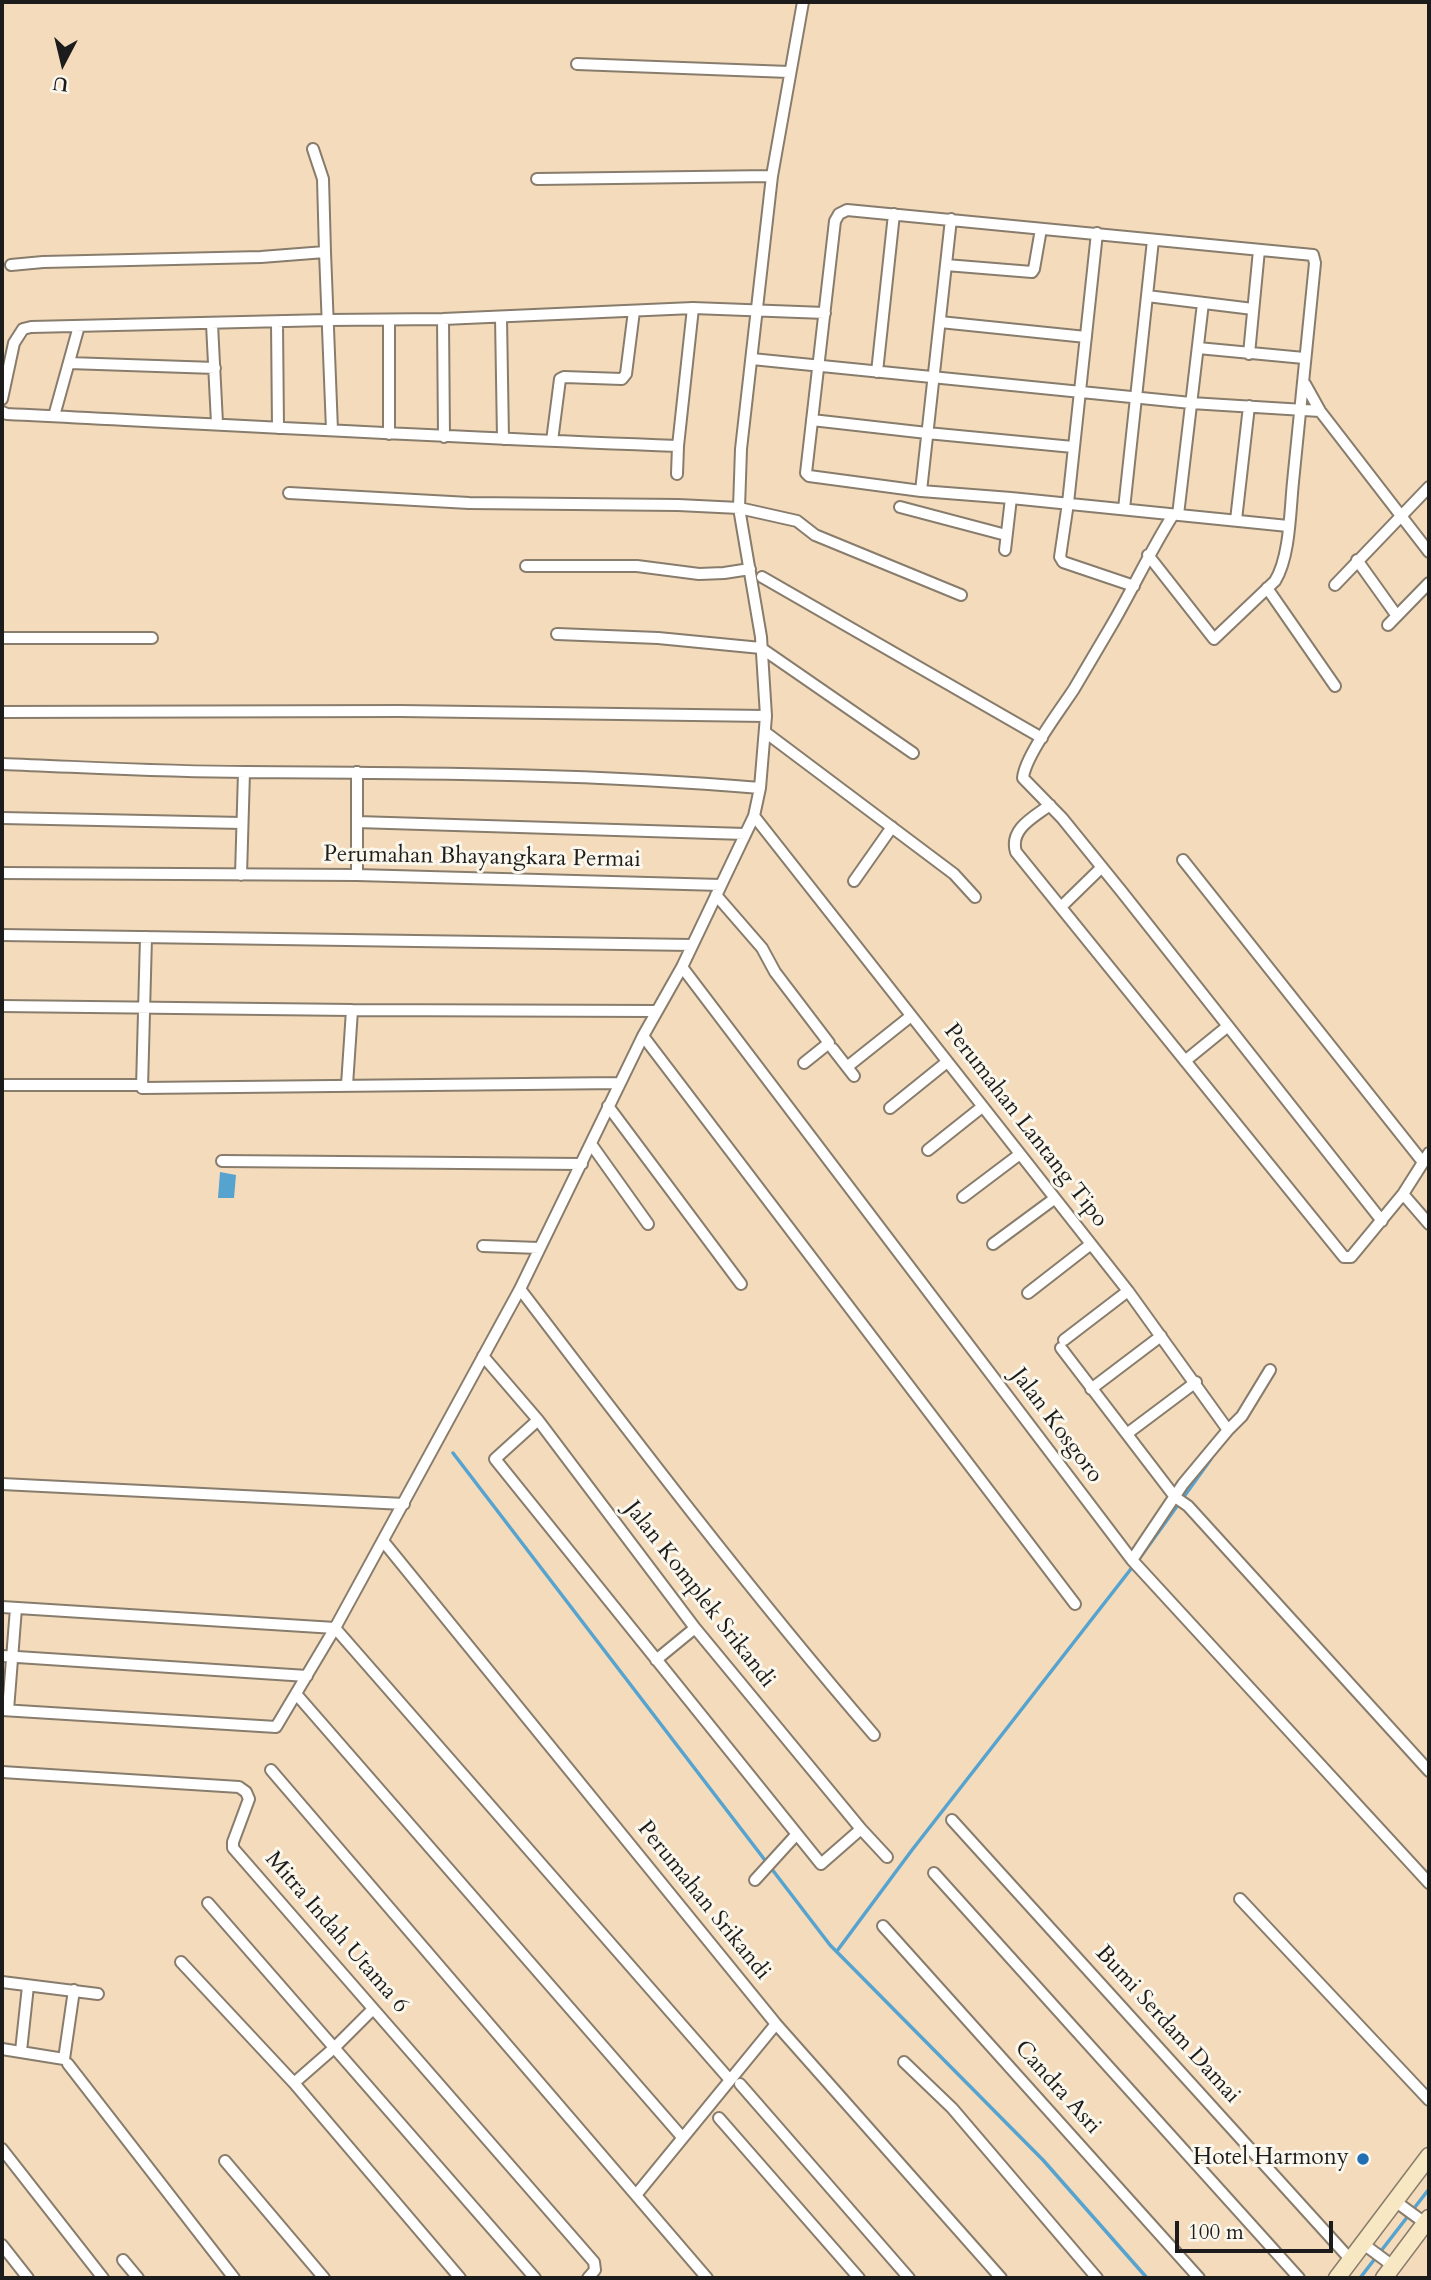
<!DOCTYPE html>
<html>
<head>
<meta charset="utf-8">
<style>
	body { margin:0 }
	#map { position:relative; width:1431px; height:2280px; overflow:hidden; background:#f3dbbc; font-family:Cardo,serif }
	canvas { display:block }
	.frame { position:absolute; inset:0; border:4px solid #1c1c1c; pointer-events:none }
	.north { position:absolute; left:28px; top:28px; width:70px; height:70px; -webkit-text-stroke:5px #fbf7ec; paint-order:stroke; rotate:187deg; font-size:19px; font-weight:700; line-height:28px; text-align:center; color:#1c1c1c }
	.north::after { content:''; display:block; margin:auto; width:24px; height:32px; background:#1c1c1c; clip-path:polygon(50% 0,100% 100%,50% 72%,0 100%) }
	.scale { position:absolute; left:1175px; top:2221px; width:158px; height:32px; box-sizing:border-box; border:4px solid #1c1c1c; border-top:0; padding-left:9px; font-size:21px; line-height:24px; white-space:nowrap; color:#1c1c1c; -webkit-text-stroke:5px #fbf7ec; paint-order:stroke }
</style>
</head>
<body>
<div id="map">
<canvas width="1431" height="2280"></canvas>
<div class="frame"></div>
<div class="north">U</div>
<div class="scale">100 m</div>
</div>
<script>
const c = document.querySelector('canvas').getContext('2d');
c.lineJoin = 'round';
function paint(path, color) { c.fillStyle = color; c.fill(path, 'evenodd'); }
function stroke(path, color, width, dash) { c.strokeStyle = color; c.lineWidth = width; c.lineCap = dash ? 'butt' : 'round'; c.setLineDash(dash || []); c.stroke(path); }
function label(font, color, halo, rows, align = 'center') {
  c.font = font + ' Cardo,serif'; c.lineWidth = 6; c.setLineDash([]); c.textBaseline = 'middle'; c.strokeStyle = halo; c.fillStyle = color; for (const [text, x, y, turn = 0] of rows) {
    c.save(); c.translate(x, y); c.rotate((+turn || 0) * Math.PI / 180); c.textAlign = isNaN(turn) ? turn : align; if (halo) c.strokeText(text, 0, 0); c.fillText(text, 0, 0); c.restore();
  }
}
paint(new Path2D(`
	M220 1172 236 1175 234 1198H218Z`), '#57a3d0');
stroke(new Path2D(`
	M453 1453 830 1945 1043 2160 1147 2278
	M1139 1559 1211 1459
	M837 1951 912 1850 1134 1565
	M1360 2278 1429 2189`), '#57a3d0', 3.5);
const street = new Path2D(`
	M577 64 789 72
	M313 149 323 179 325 252
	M537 179 772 176
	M1097 233 1068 503 1060 557 1063 562 1134 586
	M11 265 43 262 261 257 325 252 332 430
	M946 265 1032 272 1034 269 1041 229
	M1147 296 1253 309
	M501 317 503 439
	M443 319 444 437
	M389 320V434
	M277 322 278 428
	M940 322 1086 337
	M212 324 217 423
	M1198 348 1304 358
	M1249 354 1259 250
	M752 359 1191 403 1320 411
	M69 363 215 368
	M877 372 894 214
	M1305 384 1320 411 1429 552
	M2 399 14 343 23 329 31 327 328 320 443 319 693 308
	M2 412 7 414C231 425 455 438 678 446L677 474
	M54 416 79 326
	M812 420 927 433 1073 447
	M552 441 560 379 564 377 622 379 626 374 634 311
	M678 446 693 308 825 313
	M921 491 951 219
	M289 493 469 503 678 505 739 508 797 521 815 535 961 595
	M900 507 1006 535
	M1124 509 1153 240
	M1173 515C1150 551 1132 591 1110 628 1098 648 1086 669 1074 689 1061 709 1025 756 1023 778L1062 818 1122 892 1382 1221
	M1178 515 1203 303
	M1236 520 1249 406
	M1005 550 1011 498
	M1148 555 1214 639 1275 581C1290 557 1290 511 1293 482 1301 409 1307 336 1315 263L1313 255 847 210 839 214 835 221 806 473 809 476 921 491 1011 498 1288 526
	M1357 560 1397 616
	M526 566H637L699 574 724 573 750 569
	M762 577 1042 738
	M1335 585 1429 487
	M1267 588 1335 686
	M1388 625 1429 583
	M557 634 658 638 761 648 913 753
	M2 638H152
	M2 712 400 711 766 716
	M765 732 954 874 975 897
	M2 764C83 767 165 772 246 772 418 773 589 773 760 788
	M357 772V822
	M1050 805C1034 817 1009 829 1016 852L1344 1257H1351L1403 1194 1429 1153
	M754 816 1128 1291 1228 1430 1183 1484 1132 1560
	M2 818 242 823
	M1183 860 1422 1161
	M2 873 357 875 721 885
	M241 875 244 772
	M357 875V822L745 834
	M854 881 892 827
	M716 895 762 948 775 972 829 1043 804 1063
	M1061 907 1102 867
	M2 935 692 945
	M146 937 142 1088 620 1083
	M682 967 1132 1560 1429 1883
	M2 1006 352 1010
	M643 1036 1075 1604
	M833 1049 854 1076
	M1185 1061 1228 1026
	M847 1067 911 1016
	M2 1085H141
	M347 1085 352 1010 657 1011
	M608 1106 741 1284
	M890 1108 947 1062
	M591 1144 648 1224
	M928 1150 982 1107
	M222 1161 582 1164
	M1403 1194 1429 1224
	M963 1197 1020 1154
	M993 1244 1054 1199
	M483 1246 539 1248
	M520 1289C635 1440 750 1591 874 1735
	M1028 1293 1091 1244
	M1064 1340 1128 1291
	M1061 1348 1175 1497 1188 1506 1429 1771
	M483 1356 538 1420 695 1628 861 1829 887 1857
	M1091 1389 1161 1336
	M538 1420 495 1459 821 1864 861 1829
	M1228 1430 1242 1416 1270 1370
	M1128 1433 1196 1382
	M2 1484 404 1504
	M383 1541 776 2024 1001 2278
	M2 1607 335 1628 520 1289 643 1036 682 967 754 816 760 788 766 716 761 637 739 508 741 449 772 176 803 2
	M2 1656 307 1676
	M656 1660 695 1628
	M297 1695 682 2137
	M2 1710 276 1727 335 1628 730 2080
	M8 1710 16 1608
	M271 1770 707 2278
	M2 1772 239 1787 246 1792 249 1799 233 1842V1848L594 2262 595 2270 588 2278
	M952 1820 1350 2259
	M934 1873 1299 2278
	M755 1880 796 1835
	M1240 1899 1429 2100
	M208 1903 535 2278
	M883 1926 1199 2278
	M181 1962 294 2083 460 2278
	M2 1982 98 1994
	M2 2049 64 2059 74 1990
	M21 2051 28 1986
	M904 2062 952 2108 1097 2278
	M68 2064 234 2278
	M294 2083 334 2048 373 2009
	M740 2084 909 2278
	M719 2118 859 2278
	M2 2149 103 2278
	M225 2161 324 2278
	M636 2195 776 2024
	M1395 2201 1429 2226
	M1362 2243 1393 2266
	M2 2245 28 2278
	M123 2260 138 2278`);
const secondary = new Path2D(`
	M1337 2278 1429 2156
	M1384 2278 1429 2218`);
stroke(street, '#887c6c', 14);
stroke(secondary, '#887c6c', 19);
stroke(street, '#fff', 10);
stroke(secondary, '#f7e8c3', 16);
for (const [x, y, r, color] of [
	[1363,2159,7,"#1f6fb2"]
]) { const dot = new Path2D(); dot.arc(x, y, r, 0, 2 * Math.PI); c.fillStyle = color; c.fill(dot); stroke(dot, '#fbf7ec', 2.5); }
label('23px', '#1c1c1c', '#fbf7ec', [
	["Perumahan Bhayangkara Permai",482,858,1],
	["Perumahan Lantang Tipo",1025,1126,52],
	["Jalan Kosgoro",1056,1426,53],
	["Jalan Komplek Srikandi",699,1595,52],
	["Perumahan Srikandi",703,1901,51],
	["Mitra Indah Utama 6",336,1933,49],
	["Bumi Serdam Damai",1167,2025,48],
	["Candra Asri",1057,2088,48]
]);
label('23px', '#1c1c1c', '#fbf7ec', [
	["Hotel Harmony",1349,2159]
], 'right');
</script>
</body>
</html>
